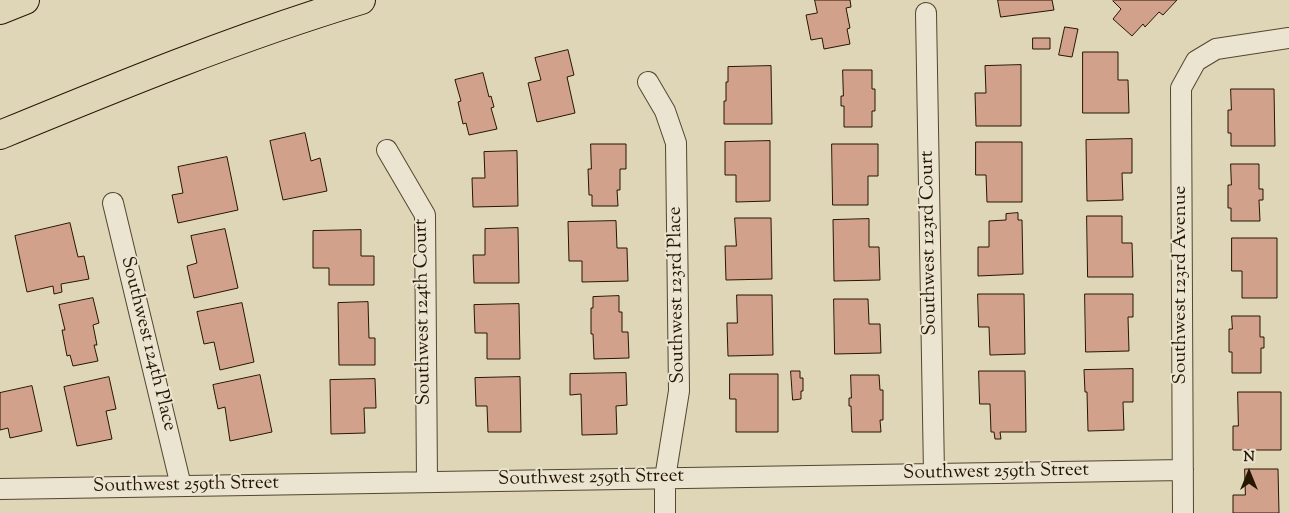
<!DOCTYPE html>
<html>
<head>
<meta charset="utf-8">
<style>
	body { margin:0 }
	#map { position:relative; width:1289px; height:513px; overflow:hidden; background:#dfd6b7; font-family:"Sorts Mill Goudy",serif }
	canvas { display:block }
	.north { position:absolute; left:1224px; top:448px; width:50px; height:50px; -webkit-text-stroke:4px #eae4d0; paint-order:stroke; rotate:0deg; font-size:14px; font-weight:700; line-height:20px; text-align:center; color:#261602 }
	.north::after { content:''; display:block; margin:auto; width:18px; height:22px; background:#261602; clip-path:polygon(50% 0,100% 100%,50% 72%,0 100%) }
</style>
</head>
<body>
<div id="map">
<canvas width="1289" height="513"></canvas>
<div class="north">N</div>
</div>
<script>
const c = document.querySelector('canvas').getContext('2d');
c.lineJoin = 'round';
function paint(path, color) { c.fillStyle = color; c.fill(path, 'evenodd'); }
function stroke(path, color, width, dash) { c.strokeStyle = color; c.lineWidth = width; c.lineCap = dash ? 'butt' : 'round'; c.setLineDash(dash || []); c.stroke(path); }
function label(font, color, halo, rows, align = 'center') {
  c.font = font + ' "Sorts Mill Goudy",serif'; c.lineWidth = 4; c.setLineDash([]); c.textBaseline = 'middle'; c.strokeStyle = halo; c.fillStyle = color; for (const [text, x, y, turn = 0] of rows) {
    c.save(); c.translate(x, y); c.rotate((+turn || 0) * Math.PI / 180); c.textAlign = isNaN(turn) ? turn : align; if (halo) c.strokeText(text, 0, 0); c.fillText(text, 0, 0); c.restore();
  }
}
const building = new Path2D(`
	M815 0H850L851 7 846 8 850 28 847 29 850 44 824 49 822 38 811 40 806 15 817 13Z
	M998 0H1052L1054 10 1001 17Z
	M1114 0H1177L1163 15 1159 12 1145 27 1143 24 1132 36 1113 19 1121 9 1113 1Z
	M1065 27 1078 29 1072 57 1059 55Z
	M1033 38H1050V49H1033Z
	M568 50 574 75 567 77 575 113 537 122 528 83 541 80 535 58Z
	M1083 52H1118V80H1128L1129 113H1083Z
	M1021 65V126H976L975 93H986L985 66Z
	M771 66 772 124H724V101H726V82H728V67Z
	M843 70H872V89H875V111H872V127H844V106H841V96H843Z
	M483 73 489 97 491 96 494 107 491 108 497 129 469 135 466 123 463 124 458 102 461 101 455 80Z
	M1231 89H1274L1275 146H1231V133H1228V110H1231Z
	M305 133 311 161 320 158 327 191 283 200 270 141Z
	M1132 139V173H1122L1123 200 1087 201 1086 140Z
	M770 141V201L736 202V175H725V142Z
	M976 142H1022V202H987L986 175H976Z
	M591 144H626V169H620V190H617L618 206H592V195H589L588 169H591Z
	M832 144H878V176H868V205H833Z
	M517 151 518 206 473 207 472 178H485L484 152Z
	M227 157 238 210 178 223 172 195 183 193 178 167Z
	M1231 164H1259V189H1263V200H1259L1260 221H1231V208H1228V185H1231Z
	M1018 213V220H1022L1023 274 978 276V247H989V221L1006 220V214Z
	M1087 216H1122V243H1132L1133 277H1088Z
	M735 218H771L772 279 726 280 725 246H736Z
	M869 219V247H879L880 280 834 281 833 220Z
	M616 221 617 248H627L628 281 582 282V261H569L568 222Z
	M70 223 78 257 84 256 89 279 61 284 62 292 54 294 53 286 27 292 15 236Z
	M518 228 519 283H474L473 255H485V229Z
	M225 229 238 288 194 298 187 266 197 263 191 236Z
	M361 230V256H374V285H329V268H313V231Z
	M1232 238H1277V298H1242V271H1232Z
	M978 294H1024L1025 354 990 355 989 327H979Z
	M1085 294H1133V317H1128L1129 351 1086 352Z
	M737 295H772L773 355 728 356 727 323H737Z
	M619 296V312H622V332H628L629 358 594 359 593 334H591V308H593V297Z
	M93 298 99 323 93 325 97 345H94L98 361 73 366 70 355 67 356 62 330H65L59 305Z
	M834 299H868L869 324H880L881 353 835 354Z
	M368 302 369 338H375V365H339L338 303Z
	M242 303 254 362 220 370 214 342 204 344 197 312Z
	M519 304 520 359H487V333H475L474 305Z
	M1232 316H1260V337H1264V348H1261V373H1232V352H1229V329H1232Z
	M1133 369V402H1123L1124 430 1088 431 1087 392H1085L1084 370Z
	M791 371H800V378H803V391H801V399L793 400Z
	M979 371H1025L1026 432H1000L1001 439H995L994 432H991L990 404H980Z
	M626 373 627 405 616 406 617 434 582 435 581 394 570 395V374Z
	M730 374H778V432H736V399H730Z
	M260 375 272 432 230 441 225 407 218 409 213 385Z
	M851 375H879L880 390H883V420H880L881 432H852L851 406H849V398H851Z
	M109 377 116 409 106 411 112 439 77 446 64 387Z
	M520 377 521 432H488L487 406H476L475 378Z
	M375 379 376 408H364L365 433 331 434 330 380Z
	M32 386 42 431 10 438 8 428 0 430V393Z
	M1238 392H1281V450H1233V426H1238Z
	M1245 469H1278L1279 513H1233V495H1245Z`);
paint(building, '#d2a18b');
stroke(building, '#261602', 1);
const minor = new Path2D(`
	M926 13 934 473
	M648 82 665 111 676 143 679 391 665 478V513
	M387 150 425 215 427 482
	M113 203 181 486
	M0 489 1183 470
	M1183 513 1181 88 1196 61 1216 49 1289 38`);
const motorway = new Path2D(`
	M0 10 25 0
	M0 135C119 86 238 37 361 0`);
stroke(minor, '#54462f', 22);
stroke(motorway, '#261602', 30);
stroke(minor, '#eae4d0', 20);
stroke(motorway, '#dfd6b7', 28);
label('19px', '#261602', '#eae4d0', [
	["Southwest 123rd Court",930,243,-91],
	["Southwest 123rd Avenue",1182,285,-90],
	["Southwest 123rd Place",678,295,-91],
	["Southwest 124th Court",424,312,-91],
	["Southwest 124th Place",147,344,76],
	["Southwest 259th Street",996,473,-1],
	["Southwest 259th Street",591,479,-1],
	["Southwest 259th Street",186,486,-1]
]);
</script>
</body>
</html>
